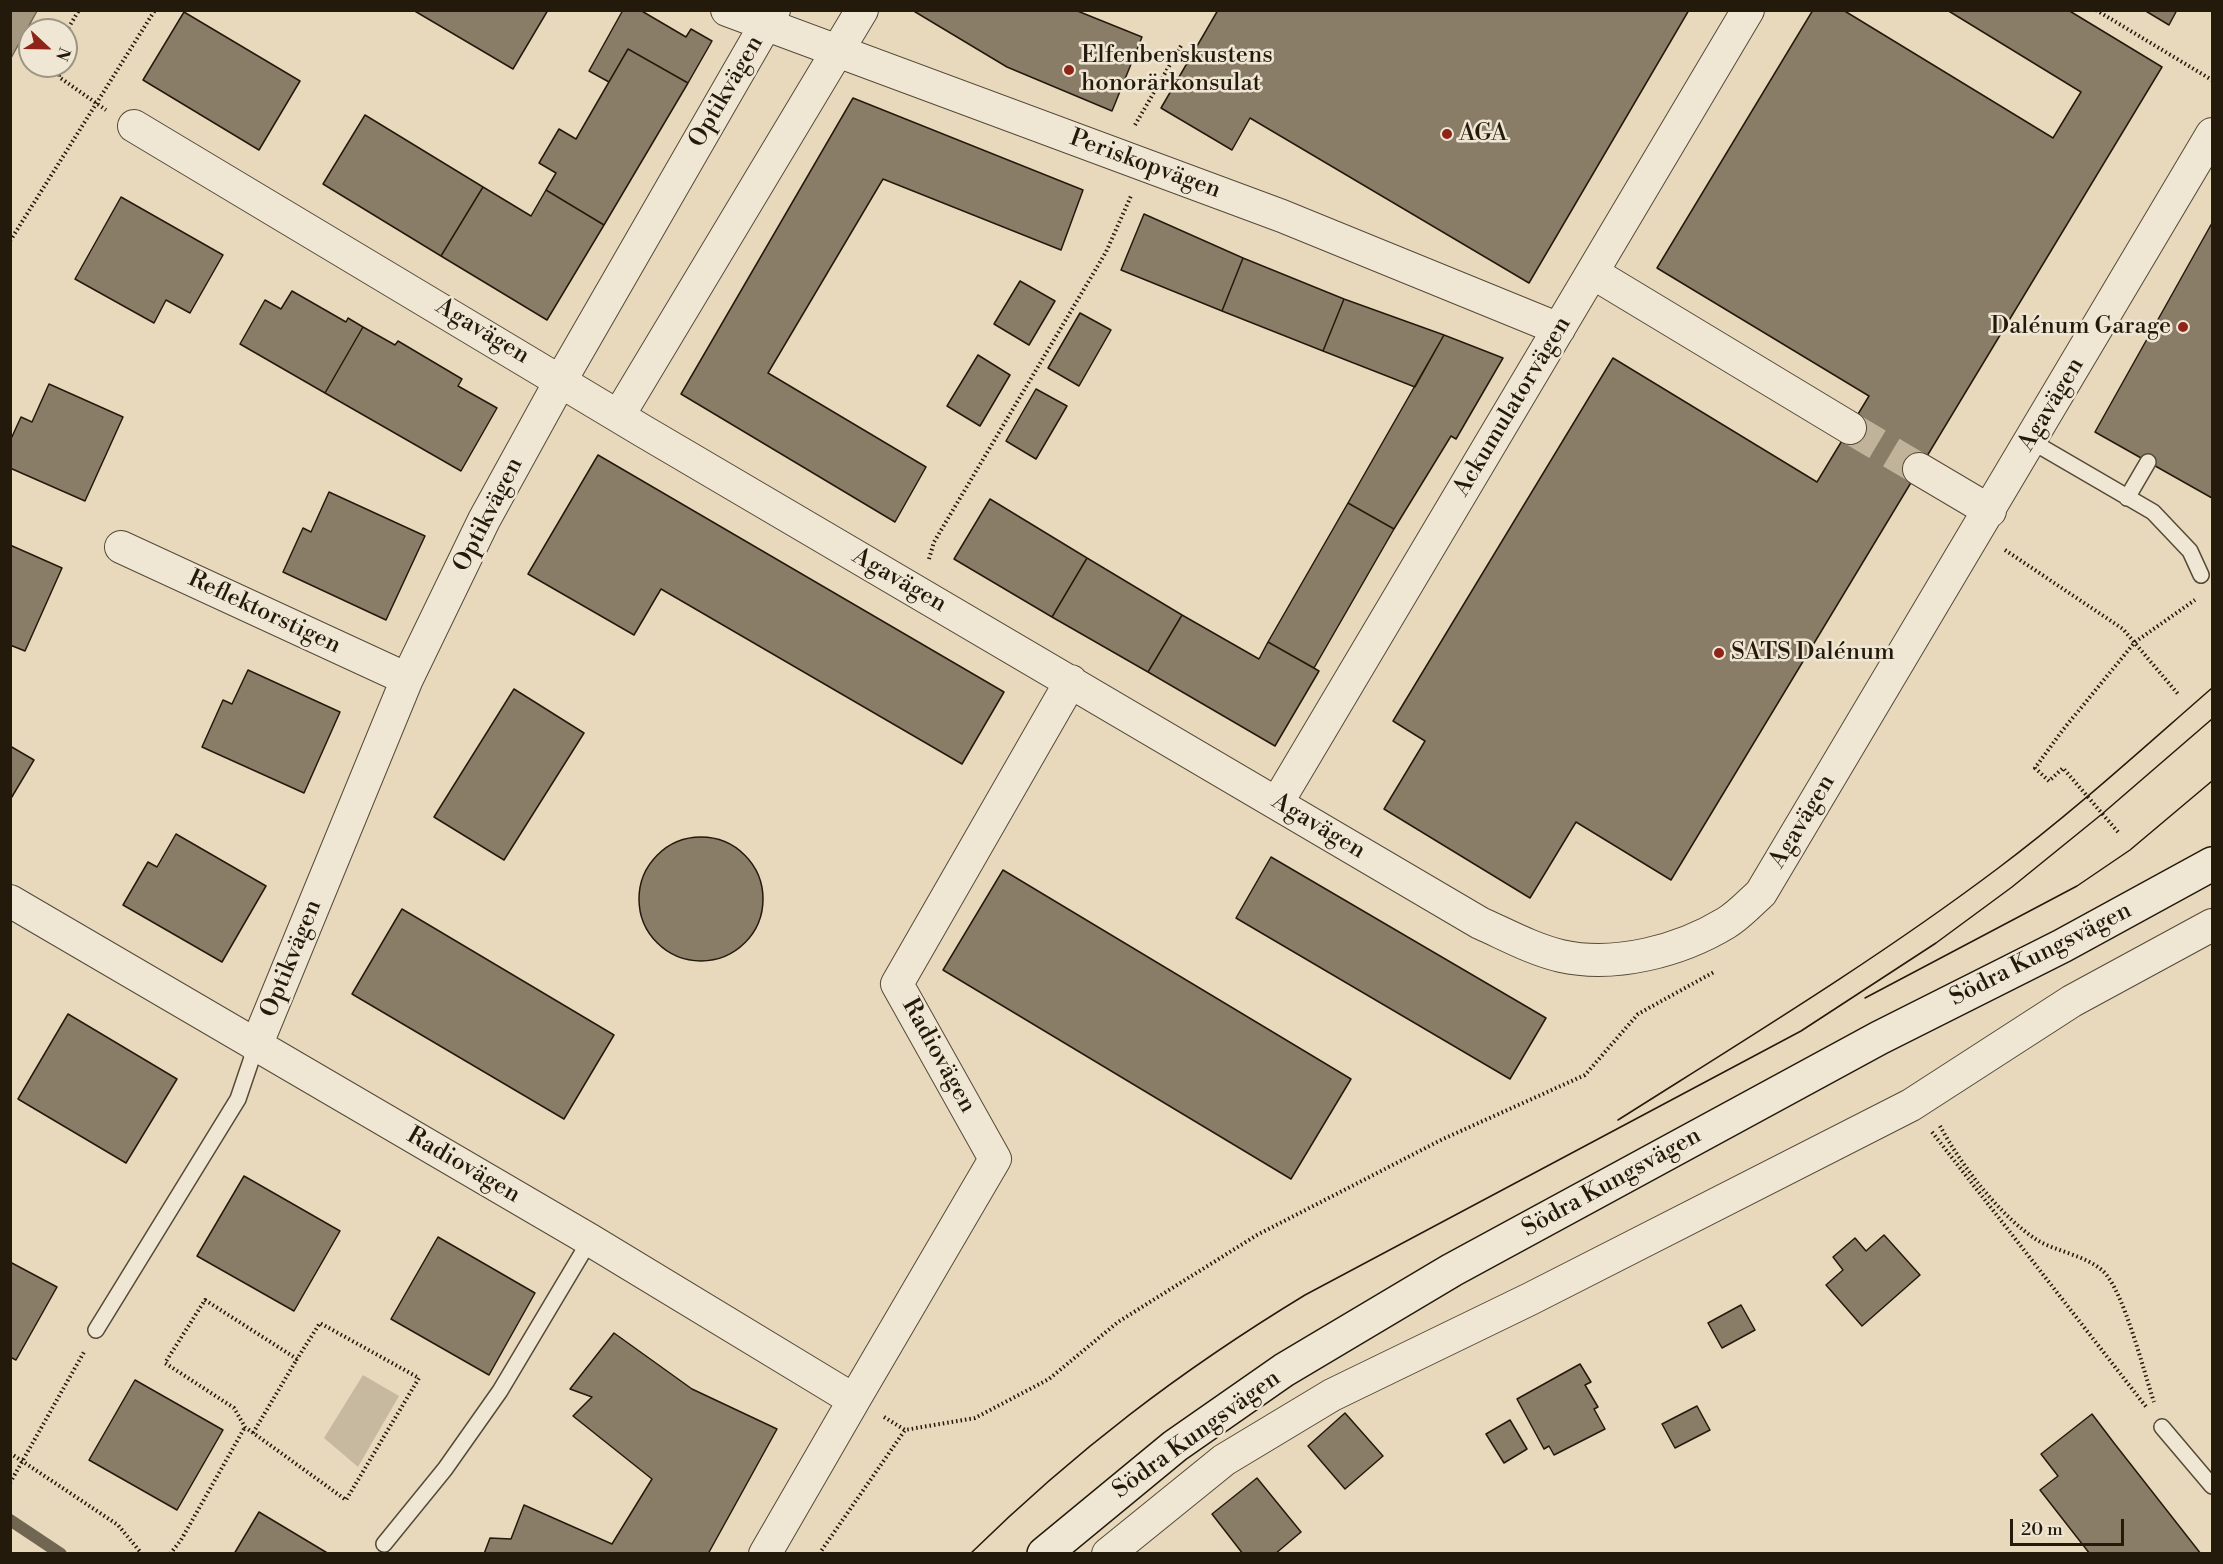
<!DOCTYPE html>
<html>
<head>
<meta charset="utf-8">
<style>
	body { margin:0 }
	#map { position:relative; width:2223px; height:1564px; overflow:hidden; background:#e8d9bd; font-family:"Libre Bodoni",serif }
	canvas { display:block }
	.frame { position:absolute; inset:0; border:12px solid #241a0c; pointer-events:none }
	.north { position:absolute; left:18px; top:18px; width:60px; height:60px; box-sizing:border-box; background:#f0e6d4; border:2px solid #9e9484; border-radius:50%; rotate:112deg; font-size:16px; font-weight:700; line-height:24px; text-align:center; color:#241a0c }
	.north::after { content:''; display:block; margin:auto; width:21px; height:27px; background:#8f2418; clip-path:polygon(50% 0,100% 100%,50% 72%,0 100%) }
	.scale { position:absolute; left:2010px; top:1519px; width:114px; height:27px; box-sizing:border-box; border:3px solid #241a0c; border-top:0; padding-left:8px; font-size:18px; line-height:21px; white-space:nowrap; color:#241a0c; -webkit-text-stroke:4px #f0e6d4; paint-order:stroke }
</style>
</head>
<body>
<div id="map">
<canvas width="2223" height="1564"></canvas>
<div class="frame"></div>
<div class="north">N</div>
<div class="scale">20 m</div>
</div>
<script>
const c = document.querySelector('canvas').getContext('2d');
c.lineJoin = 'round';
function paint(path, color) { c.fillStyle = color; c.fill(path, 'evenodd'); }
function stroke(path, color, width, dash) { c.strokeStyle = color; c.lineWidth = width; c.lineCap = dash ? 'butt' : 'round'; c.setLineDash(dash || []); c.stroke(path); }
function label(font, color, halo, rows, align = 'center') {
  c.font = font + ' "Libre Bodoni",serif'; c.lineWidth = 5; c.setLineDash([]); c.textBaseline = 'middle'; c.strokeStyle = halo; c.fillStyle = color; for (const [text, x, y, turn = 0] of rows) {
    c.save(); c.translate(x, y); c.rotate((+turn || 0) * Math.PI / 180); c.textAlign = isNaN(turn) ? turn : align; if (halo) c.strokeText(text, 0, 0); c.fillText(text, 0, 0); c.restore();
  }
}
paint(new Path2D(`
	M363 1375 399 1396 358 1467 324 1438Z`), '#c7b99f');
const water = new Path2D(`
	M11 10 37 11 11 58 10 11Z`);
paint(water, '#a59881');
stroke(water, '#716652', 1.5);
stroke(new Path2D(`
	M10 1520 61 1554`), '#716652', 12);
const building = new Path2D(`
	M413 10H548L513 69Z
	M623 10H640L686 37 691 29 712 41 688 83 628 49 609 82 589 71Z
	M912 10H1075L1142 37 1112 111 1007 67Z
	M1218 10H1689L1529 283 1250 118 1232 150 1161 108Z
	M1813 10H1843L2053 138 2081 92 1947 10H2068L2162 67 1671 880 1576 822 1530 898 1384 809 1425 741 1393 721 1613 358 1817 482 1869 396 1657 268Z
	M2144 10H2177L2169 25Z
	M184 12 300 81 259 150 143 80Z
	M628 49 688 83 604 225 546 190 556 173 539 163 559 129 576 139Z
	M853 98 1083 190 1061 250 883 179 768 373 926 467 895 522 681 394Z
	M365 115 483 187 441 256 323 184Z
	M483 187 531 216 546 190 604 225 547 320 441 256Z
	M121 197 223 255 190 313 166 300 154 323 75 279Z
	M1144 214 1243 258 1222 311 1121 270Z
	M2212 223V498L2095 432Z
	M1243 258 1344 299 1323 351 1222 311Z
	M1020 281 1055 301 1029 345 994 324Z
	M292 291 346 322 348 318 363 327 325 393 240 344 265 300 281 309Z
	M1344 299 1444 335 1415 387 1323 351Z
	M1080 313 1111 330 1079 386 1048 368Z
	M363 327 395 345 398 341 462 379 458 386 497 408 461 471 325 393Z
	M1444 335 1503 358 1456 439 1451 436 1394 529 1348 503Z
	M978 355 1010 375 980 426 947 406Z
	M49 384 123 417 85 501 10 468V441L21 417 32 422Z
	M1036 389 1067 406 1036 459 1006 441Z
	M598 455 1004 692 962 764 661 589 634 635 528 574Z
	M329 492 425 536 386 620 283 572 303 528 311 532Z
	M990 499 1087 558 1052 617 954 559Z
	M1348 503 1394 529 1314 668 1268 642Z
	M10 545 62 568 25 651 10 645Z
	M1087 558 1182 615 1148 672 1052 617Z
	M1182 615 1259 659 1268 642 1319 671 1275 746 1148 672Z
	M248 670 340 712 304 793 202 747 223 700 232 704Z
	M514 689 584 733 504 860 434 817Z
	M10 746 34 760 10 800Z
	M176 834 266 886 222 962 123 905 148 862 157 867Z
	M639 899a62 62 0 1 1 124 0a62 62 0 1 1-124 0Z
	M1271 857 1546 1018 1510 1079 1236 918Z
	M1003 870 1351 1079 1291 1179 943 970Z
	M402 909 614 1035 564 1119 352 994Z
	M68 1014 177 1079 126 1163 18 1099Z
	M244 1176 340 1231 294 1311 197 1256Z
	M1884 1235 1920 1275 1862 1326 1826 1285 1843 1270 1833 1257 1855 1238 1866 1251Z
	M438 1237 535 1293 489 1375 391 1319Z
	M10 1262 57 1287 16 1360 10 1357Z
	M1741 1305 1755 1330 1722 1348 1708 1323Z
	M614 1333 692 1389 777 1429 708 1554H484L490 1538 511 1539 524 1505 612 1544 652 1479 573 1416 592 1397 570 1389Z
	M1580 1364 1591 1382 1585 1385 1598 1407 1594 1409 1605 1429 1554 1455 1549 1446 1544 1449 1517 1399Z
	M135 1380 223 1430 177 1510 89 1460Z
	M1697 1406 1710 1430 1675 1448 1662 1424Z
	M1345 1413 1383 1456 1345 1489 1308 1446Z
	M2092 1414 2114 1443 2201 1554H2090L2040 1490 2058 1476 2041 1454Z
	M1510 1420 1527 1449 1504 1463 1486 1434Z
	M1257 1478 1301 1532 1275 1554H1243L1212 1514Z
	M259 1512 329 1554H234Z`);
paint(building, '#8a7d68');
stroke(building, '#241a0c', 1.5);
stroke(new Path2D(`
	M1850 428 1919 469`), '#c1b39a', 32, [32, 16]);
const lane = new Path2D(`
	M2031 441 2153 512 2190 551 2201 575
	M2127 498 2148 462
	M96 1330 238 1099 256 1046
	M2162 1427 2212 1486
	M384 1544 445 1469 500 1391 590 1240`);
const street = new Path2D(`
	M727 10 1282 216 1559 329
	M134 126 643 431 1480 923C1507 935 1532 949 1561 956 1615 968 1680 951 1726 923 1738 916 1750 903 1761 893L2212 134
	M1593 273 1850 428
	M619 415 862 10
	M1919 469 1990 511
	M121 547 407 679
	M1277 803 1748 10
	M10 901 590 1240 854 1400 995 1159 897 984 1071 681
	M256 1046 407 679 484 520 561 380 774 10
	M765 1554 854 1400
	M1108 1554 1224 1460 1332 1395 1530 1299 1911 1105 2072 1001 2212 925`);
const secondary = new Path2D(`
	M1044 1554 1175 1446 1284 1370 1452 1270 1879 1038 2062 946 2212 864`);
stroke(lane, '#554a38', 18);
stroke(street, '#554a38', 34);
stroke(secondary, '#241a0c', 36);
stroke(new Path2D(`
	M2096 10 2212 80
	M66 32 79 10
	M60 66 59 77 106 110
	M1135 125 1182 44
	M10 241 155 10
	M2005 550 2123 629 2178 694
	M929 559 934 542 1106 252 1131 196
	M2118 832 2063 768 2049 781 2035 768 2062 731 2135 642 2195 600
	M1940 1126C1961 1165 2000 1216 2037 1240 2057 1252 2085 1255 2103 1271 2124 1291 2144 1373 2154 1402
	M1932 1132 2147 1408
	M205 1300 297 1359 320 1323 419 1378 346 1500 245 1427 234 1408 165 1363Z
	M884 1417 905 1430 975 1418 1049 1379 1118 1322 1257 1235 1443 1139 1585 1075 1638 1014 1714 972
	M253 1433 297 1359
	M10 1453 118 1525 142 1554
	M10 1483 84 1352
	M170 1554 181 1540 245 1427
	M819 1554 905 1430`), '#241a0c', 4, [1.5, 3]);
stroke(lane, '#f0e6d4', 15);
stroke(street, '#f0e6d4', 32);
stroke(secondary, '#f0e6d4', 33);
stroke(new Path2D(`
	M1865 998 2077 886 2130 850 2212 781
	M1618 1120C1746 1039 1876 960 1997 869 2072 813 2142 749 2212 688
	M970 1554C1075 1451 1180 1371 1305 1295L1801 1031 1936 943 2012 887 2102 814 2212 719`), '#241a0c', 1.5);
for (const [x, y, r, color] of [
	[1069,70,6,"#8f2418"],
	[1447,134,6,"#8f2418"],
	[2183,327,6,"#8f2418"],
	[1719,653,6,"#8f2418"]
]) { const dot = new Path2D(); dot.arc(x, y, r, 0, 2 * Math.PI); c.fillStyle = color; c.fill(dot); stroke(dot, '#f0e6d4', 2); }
label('24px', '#241a0c', '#f0e6d4', [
	["Elfenbenskustens",1081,56],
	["honorärkonsulat",1081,84],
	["AGA",1459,134],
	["Dalénum Garage",2171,327,"right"],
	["SATS Dalénum",1731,653]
], 'left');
label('24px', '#241a0c', '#f0e6d4', [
	["Optikvägen",727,92,-60],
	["Periskopvägen",1145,165,20],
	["Agavägen",482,332,31],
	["Agavägen",2052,405,-59],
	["Ackumulatorvägen",1513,407,-59],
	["Optikvägen",489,515,-63],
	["Agavägen",899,581,30],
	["Reflektorstigen",264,613,25],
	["Agavägen",1803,822,-59],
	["Agavägen",1318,827,31],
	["Södra Kungsvägen",2041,955,-27],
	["Optikvägen",292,959,-68],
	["Radiovägen",938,1056,61],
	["Radiovägen",463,1166,30],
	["Södra Kungsvägen",1612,1183,-29],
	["Södra Kungsvägen",1197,1435,-36]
]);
</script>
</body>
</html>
